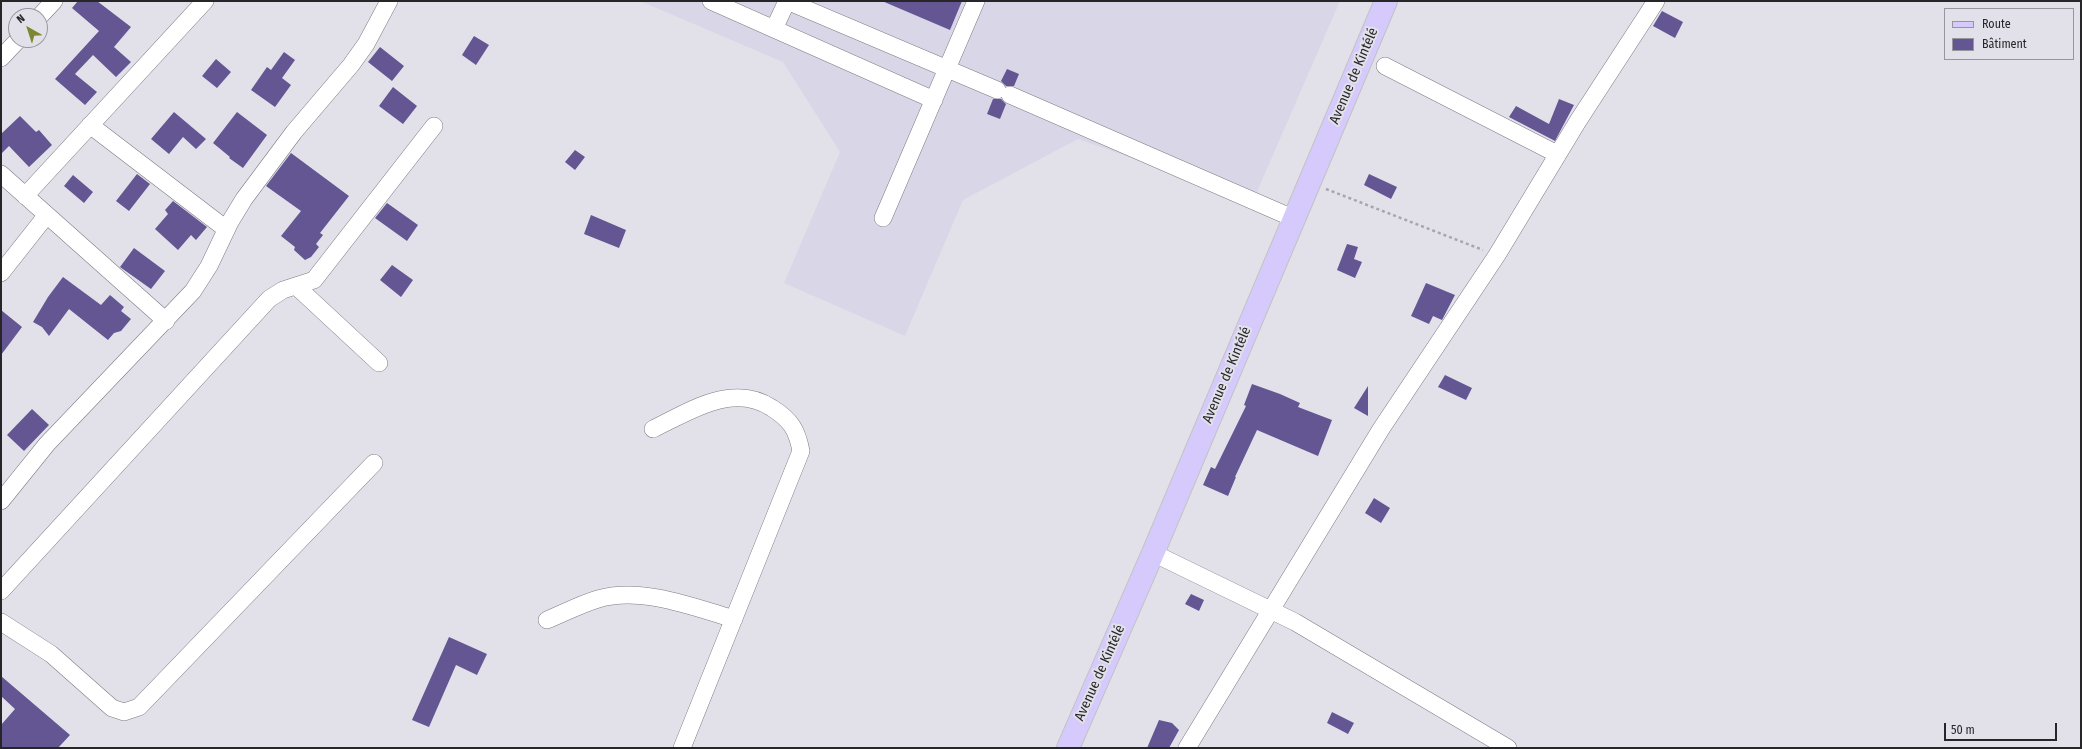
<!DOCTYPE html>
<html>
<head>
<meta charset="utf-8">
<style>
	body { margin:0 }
	#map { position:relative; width:2082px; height:749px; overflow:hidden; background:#e2e1ea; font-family:"Fira Sans Condensed",sans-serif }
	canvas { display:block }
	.frame { position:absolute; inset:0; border:2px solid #262629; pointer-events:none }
	.legend { position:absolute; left:1944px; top:8px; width:130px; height:52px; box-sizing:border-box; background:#e2e1ea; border:1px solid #97969d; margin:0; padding:5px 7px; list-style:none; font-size:12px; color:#262629 }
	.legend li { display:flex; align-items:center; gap:8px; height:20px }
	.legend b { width:20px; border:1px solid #97969d }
	.north { position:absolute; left:8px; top:8px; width:40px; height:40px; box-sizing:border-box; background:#e2e1ea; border:1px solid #97969d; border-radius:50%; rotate:321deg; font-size:11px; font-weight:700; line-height:16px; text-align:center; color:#262629 }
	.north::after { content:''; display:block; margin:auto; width:14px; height:18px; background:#7f8631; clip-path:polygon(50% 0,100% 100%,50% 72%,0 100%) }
	.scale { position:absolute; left:1944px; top:723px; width:113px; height:18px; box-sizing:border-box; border:2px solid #262629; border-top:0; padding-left:5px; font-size:12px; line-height:14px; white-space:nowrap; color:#262629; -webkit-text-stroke:3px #e2e1ea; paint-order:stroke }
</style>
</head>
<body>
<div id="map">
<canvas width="2082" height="749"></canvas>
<div class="frame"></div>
<ul class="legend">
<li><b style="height:5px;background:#d5cafb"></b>Route</li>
<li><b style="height:11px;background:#645593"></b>Bâtiment</li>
</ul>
<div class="north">N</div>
<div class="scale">50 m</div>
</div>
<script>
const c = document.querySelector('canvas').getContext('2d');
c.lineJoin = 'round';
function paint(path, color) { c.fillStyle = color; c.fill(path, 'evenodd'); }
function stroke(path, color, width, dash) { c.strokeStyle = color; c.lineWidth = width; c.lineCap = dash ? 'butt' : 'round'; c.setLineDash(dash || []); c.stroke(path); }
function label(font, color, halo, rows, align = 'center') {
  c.font = font + ' "Fira Sans Condensed",sans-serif'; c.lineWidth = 4; c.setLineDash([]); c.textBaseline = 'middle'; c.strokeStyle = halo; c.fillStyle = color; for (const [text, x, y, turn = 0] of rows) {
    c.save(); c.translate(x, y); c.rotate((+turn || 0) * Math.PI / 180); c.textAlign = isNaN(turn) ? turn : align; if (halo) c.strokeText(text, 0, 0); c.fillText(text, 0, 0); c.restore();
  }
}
paint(new Path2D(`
	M640 1H1340L1253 201 1078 139 963 200 905 336 784 283 840 152 783 62Z`), '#d9d6e7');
paint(new Path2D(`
	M78 1H97L131 27 114 47 131 62 116 77 93 55 75 74 97 92 85 105 55 79 99 31 72 8Z
	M882 1H962L950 30Z
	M1662 11 1683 22 1675 38 1653 26Z
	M474 36 489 45 476 65 462 55Z
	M380 47 404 66 392 81 368 62Z
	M284 52 295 60 282 78 291 85 275 107 251 90 267 67 271 70Z
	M216 59 231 72 217 88 202 76Z
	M1007 69 1019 74 1014 86H1006L1001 81Z
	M393 87 417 106 403 124 379 106Z
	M993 99H1001L1006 104 1000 119 987 114Z
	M1559 99 1574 105 1555 141 1509 117 1516 106 1549 124Z
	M174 112 206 139 196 149 183 137 169 154 151 139Z
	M237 112 267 135 243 168 229 158 230 157 213 143Z
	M20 116 36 132 39 130 52 145 29 167 9 146 1 154V134Z
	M575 150 585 157 575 170 565 162Z
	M291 153 349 196 320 233 323 235 316 244 319 247 311 257 305 260 294 250 295 247 281 236 301 211 266 186Z
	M137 174 150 184 129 211 116 201Z
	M1369 174 1397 187 1391 199 1364 185Z
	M73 175 93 192 84 203 64 186Z
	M173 201 207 227 196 240 191 235 178 250 155 229 168 214 165 210Z
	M387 203 418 225 407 241 375 218Z
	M591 215 626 230 619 248 584 234Z
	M1347 244 1358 247 1354 259 1362 262 1355 278 1337 270Z
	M134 248 165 271 151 289 120 267Z
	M392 265 413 280 401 297 380 280Z
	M63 277 101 305 110 295 124 307 121 311 131 319 121 331 114 333 108 340 69 309 49 336 42 327 33 322 48 297Z
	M1426 283 1455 295 1442 320 1433 316 1429 324 1411 316Z
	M1 310 22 327 1 355Z
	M1445 375 1472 388 1466 400 1438 387Z
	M1252 384 1280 394 1300 403 1298 407 1332 420 1318 456 1257 430 1235 477H1236L1228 496 1203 485 1211 467 1215 469 1246 406 1244 405Z
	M1368 386V416L1354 408Z
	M32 409 49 425 24 451 7 435Z
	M1374 498 1390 508 1381 523 1365 513Z
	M1191 594 1204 600 1199 611 1185 604Z
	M449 637 487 654 477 675 456 665 429 727 412 720Z
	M1 676 70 735 58 748H1V725L15 709 1 696Z
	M1332 712 1354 723 1348 734 1327 723Z
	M1159 720 1172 723 1179 730 1169 748H1147Z`), '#645593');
const minor = new Path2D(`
	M711 1 934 100
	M787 1 997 90
	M40 16 54 1
	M774 29 787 1
	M1 58 18 40
	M1385 66 1557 154
	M1010 95 1295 219
	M90 125 226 229
	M1 174 166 321
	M25 196 205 1
	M883 218 976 1
	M1 273 46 216
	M296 286 379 363
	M653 429C690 411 733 382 772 408 791 420 797 430 801 451L682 748
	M1 501 47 444 193 291 209 266 230 222 244 199 294 132 351 65 366 44 389 1
	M1153 553 1295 622 1508 748
	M1 591 269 299 283 290 314 280 434 126
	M547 620C564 613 581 604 598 599 640 586 694 607 734 619
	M1 622 51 654 112 708 124 712 139 707 374 463
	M1187 748 1381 429 1497 255 1578 121 1656 1`);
const major = new Path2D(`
	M1068 748 1153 553 1386 1`);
stroke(minor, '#7c7b83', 18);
stroke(major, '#c2c2c3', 24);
stroke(new Path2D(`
	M1326 189 1483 250`), '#a7a6ad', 2.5, [3, 3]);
stroke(minor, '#fff', 17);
stroke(major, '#d5cafb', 22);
label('14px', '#262629', '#e2e1ea', [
	["Avenue de Kintélé",1354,76,-67],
	["Avenue de Kintélé",1227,375,-67],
	["Avenue de Kintélé",1100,673,-66]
]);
</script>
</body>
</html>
